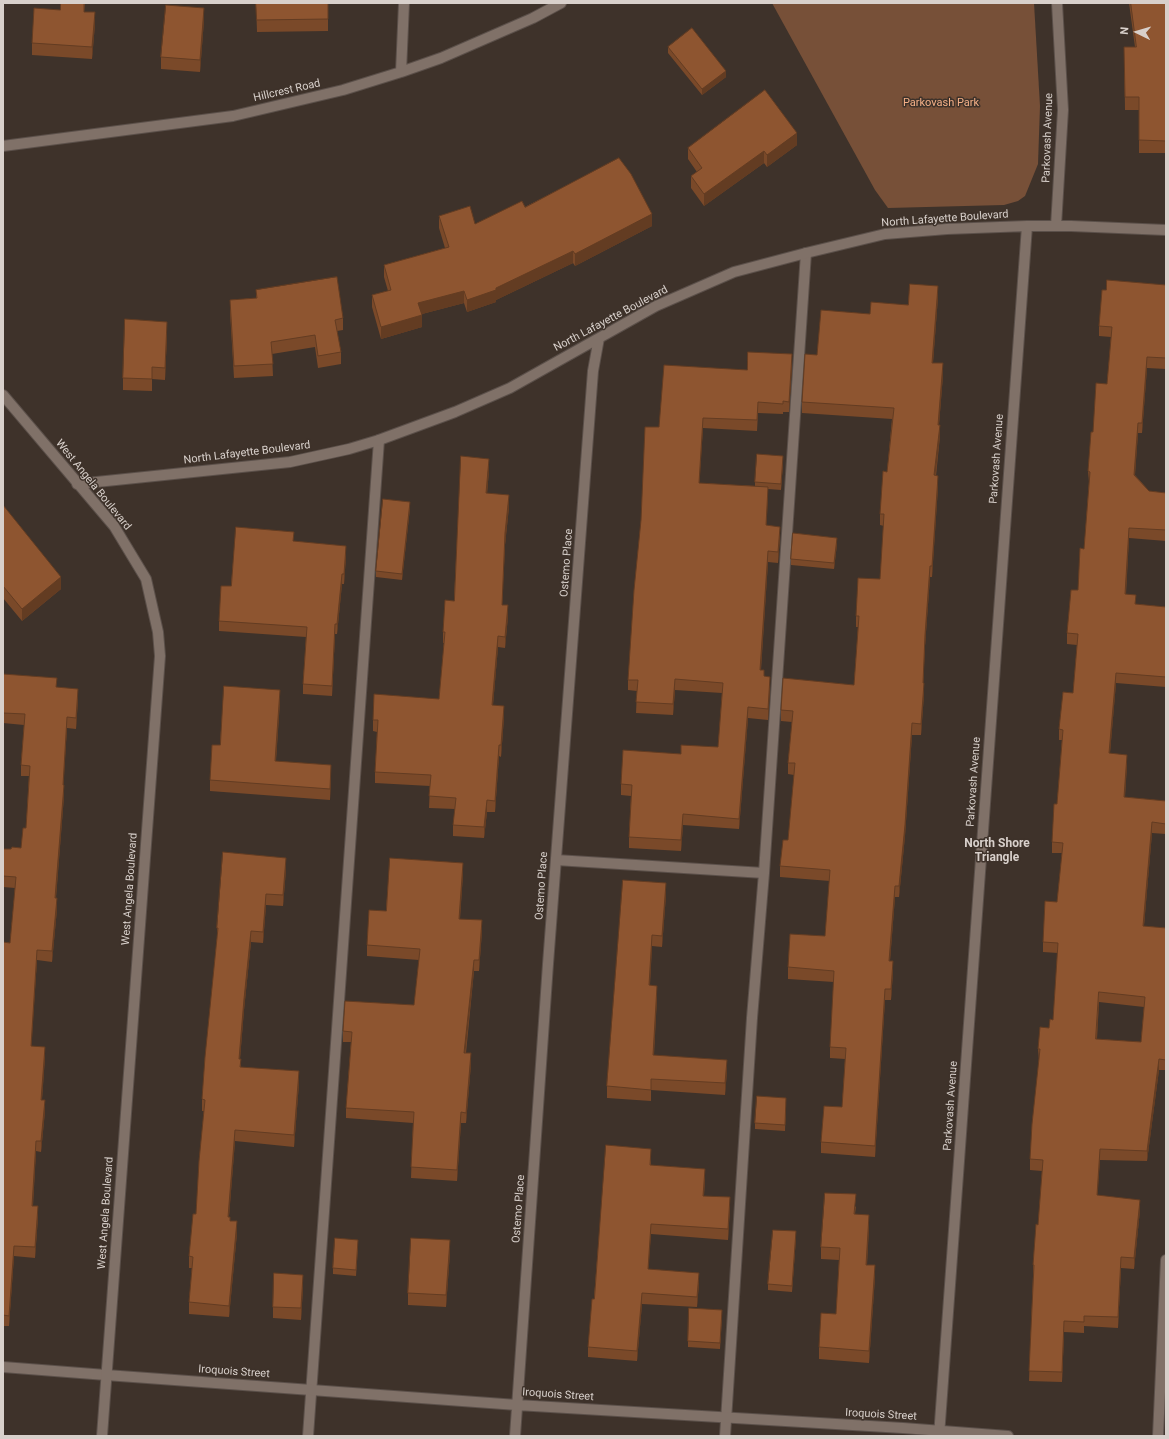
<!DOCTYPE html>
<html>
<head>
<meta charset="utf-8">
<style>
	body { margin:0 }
	#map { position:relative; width:1169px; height:1439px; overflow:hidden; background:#3e322a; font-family:Roboto,sans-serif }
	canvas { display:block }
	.frame { position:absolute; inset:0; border:4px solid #d8d0cb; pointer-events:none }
	.north { position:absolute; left:1117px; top:12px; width:40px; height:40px; -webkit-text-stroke:3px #3e322a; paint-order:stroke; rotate:275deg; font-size:11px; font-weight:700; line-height:16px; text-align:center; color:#d8d0cb }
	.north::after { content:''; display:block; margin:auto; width:14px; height:18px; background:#d8d0cb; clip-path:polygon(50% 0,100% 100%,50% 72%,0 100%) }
</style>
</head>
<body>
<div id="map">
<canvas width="1169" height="1439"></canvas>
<div class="frame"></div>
<div class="north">N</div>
</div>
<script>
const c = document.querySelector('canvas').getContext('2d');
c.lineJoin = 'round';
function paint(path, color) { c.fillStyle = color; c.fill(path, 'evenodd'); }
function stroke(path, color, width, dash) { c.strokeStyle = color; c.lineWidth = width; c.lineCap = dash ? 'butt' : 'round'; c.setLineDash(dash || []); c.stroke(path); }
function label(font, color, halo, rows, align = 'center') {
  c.font = font + ' Roboto,sans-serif'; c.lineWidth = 3; c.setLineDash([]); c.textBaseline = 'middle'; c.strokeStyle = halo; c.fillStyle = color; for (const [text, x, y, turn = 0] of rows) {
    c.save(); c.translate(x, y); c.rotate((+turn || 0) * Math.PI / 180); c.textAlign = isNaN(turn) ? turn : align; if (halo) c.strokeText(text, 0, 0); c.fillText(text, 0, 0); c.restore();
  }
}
paint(new Path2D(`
	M772 3H1034L1040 106 1038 164 1025 196 1018 201 1004 205 888 208 875 190Z`), '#775038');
const service = new Path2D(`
	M556 860 764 873
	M3 1367 106 1375
	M308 1436 379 440
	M725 1436 752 1018 764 873 806 253
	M1158 1436 1166 1260`);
const minor = new Path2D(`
	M401 72 404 3
	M3 146 233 116 343 90 401 72 441 58 533 18 561 3
	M1056 226 1063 110 1057 3
	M77 484 290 462 349 449 379 440 455 412 510 388 656 306 734 272 806 253 885 234 947 229 1027 226H1071L1166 230
	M106 1375 517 1405 903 1428 1008 1436
	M515 1436 548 964 593 371 599 338
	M939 1436 1027 226`);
const tertiary = new Path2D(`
	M3 395 114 526 146 579 158 632 160 656 102 1436`);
stroke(service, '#5b504a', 12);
stroke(minor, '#5b504a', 12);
stroke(tertiary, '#5b504a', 12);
stroke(service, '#807168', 10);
stroke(minor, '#807168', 10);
stroke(tertiary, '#807168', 10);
paint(new Path2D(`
	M61 3H85L84 12 95 24 92 59 32 55V43L60 10Z
	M256 3H328V31L257 32Z
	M1129 3H1166V153H1139V110H1125L1124 47H1135Z
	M204 20 200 72 161 69V57Z
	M668 47 726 77 702 95 668 53Z
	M797 145 767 167 764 163 704 206 691 188V176L697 172 688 159V148Z
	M525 207 652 226 575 266 573 263 496 300V302L467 312 464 303 422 314V327L381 339 372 307V295L388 291 384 277V265L445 248 439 228V216L475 224Z
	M1166 285V369L1147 368 1142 433H1138L1135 475 1149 491 1166 493V541L1129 538 1126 594 1136 604 1166 607V687L1116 683 1110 753 1127 765 1125 797 1166 801V834L1152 833 1144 926 1166 928V1070H1159L1147 1161 1100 1160 1097 1195 1140 1210 1134 1269 1121 1268 1118 1328 1084 1326V1333L1064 1332 1062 1382 1029 1381 1033 1276V1265L1038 1225 1042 1171 1030 1170V1159L1039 1060 1038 1049 1053 1020 1058 953 1043 952V942L1057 902 1062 853H1052V842L1057 804 1062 740H1059V729L1073 693 1077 645 1067 644V633L1078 590 1084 549 1089 482 1088 471 1093 432 1107 384 1111 337 1099 336V326L1106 290ZM1099 1002 1144 1007 1141 1042 1097 1039Z
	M256 290 343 318V330L337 331 341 352V364L318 368 315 347 272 354 273 376 234 378 230 312V300L256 298Z
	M938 297 933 363 943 375 939 425 940 436 936 476 938 487 932 577H930L925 646 923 683 924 694 921 735H912L905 836 899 897H895L890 961 893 972 891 1000H885L875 1157 821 1153V1142L842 1107 845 1059 830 1058V1047L834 982 788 979V967L825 936 830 881 780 877V866L788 840 794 775 788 774V763L792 722 781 721V710L854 685 858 627H856V616L880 579 884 526 880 525V514L887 472 892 419 802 413V402L817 355 870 314Z
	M167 334 165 380 152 379V391L123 390V378Z
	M792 365 789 412H783V414L758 413 757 431 703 428 699 483 755 486V482L783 462 781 490 768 489 766 525 780 537 778 563 768 562 761 670 770 688 768 720 748 718 739 829 683 825 681 851 629 848V837L631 796 621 795V784L681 754 718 747 722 693 675 690 673 715 636 713 637 691 628 690V680L659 427 747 370Z
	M489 470 487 494 509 507 505 545 502 605 508 616 505 648 498 647 493 705 504 717 501 757 499 756 495 812H487L484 838 453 836V825L455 809 429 808 430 786 375 783V772L377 732 373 731V720L439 699 444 643H443V632L454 601Z
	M3 505 61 589 22 621 3 598Z
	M410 508 402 580 376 577V571Z
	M294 541 346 556 344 584H342L337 634H335L332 696 303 694V684L306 637 219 631V621L231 586Z
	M837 544 834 569 791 565V559Z
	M3 674 57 687 78 699 76 729 67 728 63 785 64 796 56 898 57 909 52 962 37 960 31 1046 45 1057 42 1100 45 1111 41 1152 36 1151 33 1206 38 1217 35 1258 14 1256 9 1326H3V942L10 943 15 888 3 887V849H11L21 848 26 828 29 776H21V765L24 725 3 723Z
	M280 701 276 761 331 776 330 800 210 791V780L220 745Z
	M1166 715V733H1165Z
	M286 869 283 906 266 905 263 943 251 942 244 1010 240 1059 241 1067 299 1083 294 1147 235 1141 229 1217 230 1221 237 1233 229 1317 189 1314V1302L192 1268H189V1256L196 1214 204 1111H202V1099L217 938V928Z
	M463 874 460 919 482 931 479 971H474L466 1053 471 1064 466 1123H461L457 1181 411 1178 413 1123 346 1118V1108L351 1042H343V1031L414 1005 419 960 367 956V945L386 911Z
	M623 880 666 895 662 947 652 946 650 985 657 997 654 1055 727 1071 725 1095 651 1090V1101L607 1098V1086Z
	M786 1104 785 1131 755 1129V1123Z
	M651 1159V1165L705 1179 704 1196 730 1207 728 1240 651 1234 648 1269 699 1283 697 1307 642 1304 637 1361 588 1357V1347L594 1299Z
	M856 1206 855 1214 869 1227 867 1265 875 1277 869 1363 819 1359V1347L836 1314 839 1260 821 1259V1247Z
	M796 1237 792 1292 768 1290V1284Z
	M358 1246 356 1276 333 1274V1268Z
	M450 1252 446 1307 408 1305V1293Z
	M303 1287 301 1320 273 1318V1307Z
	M722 1316 720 1349 688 1347V1341Z`), '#7a4929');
paint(new Path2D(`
	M204 8V20L200 72V60Z
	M95 12V24L92 59V47Z
	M726 71V77L702 95V89Z
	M797 133V145L767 167V155Z
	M764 151V163L704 206V194Z
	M652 214V226L575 266V254Z
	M573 251V263L496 300V302L467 312V300L496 288Z
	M938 286V297L932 374V363Z
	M464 291V303L418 315V303Z
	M422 315V327L381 339V327Z
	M167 322V334L165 380V368Z
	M792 354V365L789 412V402Z
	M1147 357V368L1142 433V423Z
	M943 363V375L938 436V425Z
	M703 418V428L699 493V483Z
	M1138 423V433L1134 485V475Z
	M940 425V436L934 487V475Z
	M783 456V462L781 490V484Z
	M489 459V470L486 505V493Z
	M938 476V487L932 577V566Z
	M768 487V498L766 536V525Z
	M509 495V507L505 545 502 616 505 533Z
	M410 502V508L402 580V574Z
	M780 527V537L778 563V552Z
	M1129 528V538L1125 604V594Z
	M837 538V544L834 569V563Z
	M346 546V556L344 584V574Z
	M768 551V562L760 680V670Z
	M930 566V577L925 646 923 694V683L925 635Z
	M342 574V584L337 634V624Z
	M61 577V589L22 621V609Z
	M508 605V616L505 648V637Z
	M335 624V634L332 696V686Z
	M498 636V647L492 716V705Z
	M1116 673V683L1109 764V753Z
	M770 677V688L768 720V709Z
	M675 679V690L673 715V704Z
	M924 683V694L921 735V724Z
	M78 689V699L76 729V718Z
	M280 690V701L275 772V761Z
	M504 706V717L501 757V745Z
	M748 707V718L739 829V819Z
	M67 717V728L63 796V785Z
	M912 723V735L905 836 899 897V886Z
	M499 745V756L495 812V801Z
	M1127 755V765L1124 807V797Z
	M331 765V776L330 800V789Z
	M64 785V796L55 908V898Z
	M487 800V812L484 838V827Z
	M683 814V825L681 851V840Z
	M1152 822V833L1143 936V926Z
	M286 858V869L283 906V895Z
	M463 863V874L459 929V919Z
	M666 883V895L662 947V936Z
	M895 886V897L889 972V961Z
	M266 894V905L263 943V932Z
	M57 898V909L52 962V951Z
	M482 920V931L479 971V960Z
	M251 931V942L244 1010 239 1070V1059L244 999Z
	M652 935V946L649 997V985Z
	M37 950V960L31 1056V1046Z
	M474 960V971L464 1064V1053Z
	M893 961V972L891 1000V989Z
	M657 986V997L653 1066V1055Z
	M885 989V1000L875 1157V1146Z
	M1099 992V1002L1096 1050V1039Z
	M45 1047V1057L41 1111V1100Z
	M471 1053V1064L466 1123V1113Z
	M1159 1059V1070L1147 1161V1151Z
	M727 1060V1071L725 1095V1083Z
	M299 1071V1083L294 1147V1135Z
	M45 1100V1111L41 1152V1141Z
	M461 1112V1123L457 1181V1170Z
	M235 1130V1141L228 1228V1217Z
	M36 1141V1151L32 1216V1206Z
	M1100 1149V1160L1097 1206V1195Z
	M705 1169V1179L703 1206V1196Z
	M730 1197V1207L728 1240V1229Z
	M1140 1200V1210L1134 1269V1258Z
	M38 1206V1217L35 1258V1247Z
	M869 1215V1227L866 1276V1265Z
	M237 1221V1233L229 1317V1306Z
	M651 1224V1234L648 1280V1269Z
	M796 1231V1237L792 1292V1286Z
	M450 1240V1252L446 1307V1295Z
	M14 1246V1256L9 1326V1316Z
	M1121 1257V1268L1118 1328V1317Z
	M875 1265V1277L869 1363V1351Z
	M699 1273V1283L697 1307V1297Z
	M303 1275V1287L301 1320V1308Z
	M642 1293V1304L637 1361V1351Z
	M1064 1321V1332L1062 1382V1372Z`), '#633c22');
const building = new Path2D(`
	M61 3H84V12H95L92 47 32 43 34 8 60 10Z
	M256 3H328V19L257 20Z
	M1131 3H1166V141L1139 140V97H1125L1124 47H1136Z
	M166 5 204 8 200 60 161 57Z
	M692 28 726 71 702 89 668 47Z
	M765 90 797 133 767 155 764 151 704 194 691 176 702 168 688 148Z
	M619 158 631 174 652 214 575 254 573 251 496 288V290L467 300 464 291 418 303 422 315 381 327 372 295 391 290 384 265 449 247 439 216 470 206 475 224 522 201 525 207Z
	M337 277 343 318 335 320 341 352 318 356 315 335 271 342 273 364 234 366 230 300 257 298 256 290Z
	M1107 280 1166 285V358L1147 357 1142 423H1138L1134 475 1149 491 1166 493V530L1129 528 1125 594 1136 595 1135 604 1166 607V677L1116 673 1109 753 1127 755 1124 797 1166 801V824L1152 822 1143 926 1166 928V1060L1159 1059 1147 1151 1100 1149 1097 1195 1140 1200 1134 1258 1121 1257 1118 1317 1084 1316V1322L1064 1321 1062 1372 1029 1371 1034 1265H1033L1036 1224 1038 1225 1043 1160 1030 1159 1032 1124 1040 1049H1038L1040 1027 1049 1028 1050 1019 1053 1020 1058 943 1043 942 1045 901 1057 902 1063 843 1052 842 1054 804H1057L1063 730 1059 729 1063 692 1073 693 1078 634 1067 633 1071 590H1078L1080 548 1084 549 1090 472 1088 471 1091 432H1093L1096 383 1107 384 1112 327 1099 326 1102 290H1106ZM1099 992 1145 997 1141 1042 1096 1039Z
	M910 284 938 286 932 363H943L938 425H940L934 475 938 476 932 566H930L925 635 923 683H924L921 724 912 723 905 825 899 886H895L889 961H893L891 989H885L875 1146 821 1142 824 1106 842 1107 846 1048 830 1047 834 971 788 967 790 934 825 936 830 870 780 866 783 840H788L795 763H788L793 711 781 710 783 678 854 685 859 616H856L858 578 880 579 884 514H880L883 471 887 472 894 408 802 402 805 354 817 355 821 310 870 314 871 302 908 305Z
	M125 319 167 322 165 368 152 367V379L123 378Z
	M748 352 792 354 789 402 783 401V404L758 402 757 420 703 418 699 483 768 487 766 525 780 527 778 552 768 551 760 670H764V676L770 677 768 709 748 707 739 819 683 814 681 840 629 837 632 785 621 784 623 750 681 754V745L718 747 723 683 675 679 673 704 636 702 638 680H628L634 590 641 520 645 427H659L664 365 747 370Z
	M757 454 783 456 781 484 755 482Z
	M461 456 489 459 486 493 509 495 505 533 502 605H508L505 637 498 636 492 705 504 706 501 745H499L495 801 487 800 484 827 453 825 456 798 429 796 431 775 375 772 378 720H373L374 694 439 699 445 632H443L445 600 454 601Z
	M383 499 410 502 402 574 376 571Z
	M3 505 61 577 22 609 3 586Z
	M236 527 294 532 293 541 346 546 344 574H342L337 624H335L332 686 303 684 307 627 219 621 221 586H231Z
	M793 533 837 538 834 563 791 559Z
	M3 674 57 678 56 687 78 689 76 718 67 717 63 785H64L55 898H57L52 951 37 950 31 1046 45 1047 41 1100H45L41 1141H36L32 1206H38L35 1247 14 1246 9 1316 3 1315V942L10 943 16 877 3 876V849H11L12 847 21 848 23 828H26L30 766 21 765 25 714 3 713Z
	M224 686 280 690 275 761 331 765 330 789 210 780 212 745H220Z
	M223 852 286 858 283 895 266 894 263 932 251 931 244 999 239 1059H241L240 1067 299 1071 294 1135 235 1130 228 1217H230V1221H237L229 1306 189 1302 193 1257 189 1256 193 1214H196L199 1161 205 1100 202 1099 205 1057 218 928H217Z
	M390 858 463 863 459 919 482 920 479 960H474L464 1053H471L466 1113 461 1112 457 1170 411 1167 414 1112 346 1108 352 1032 343 1031 345 1001 414 1005 420 949 367 945 369 910 386 911Z
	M623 880 666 883 662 936 652 935 649 985 657 986 653 1055 727 1060 725 1083 651 1079V1090L607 1086Z
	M757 1096 786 1098 785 1125 755 1123Z
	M606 1145 651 1149 650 1165 705 1169 703 1196 730 1197 728 1229 651 1224 648 1269 699 1273 697 1297 642 1293 637 1351 588 1347 592 1299H594Z
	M825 1193 856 1194 854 1214 869 1215 866 1265H875L869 1351 819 1347 821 1313 836 1314 840 1248 821 1247Z
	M773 1230 796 1231 792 1286 768 1284Z
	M335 1238 358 1240 356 1270 333 1268Z
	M411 1238 450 1240 446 1295 408 1293Z
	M274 1273 303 1275 301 1308 273 1307Z
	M689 1308 722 1310 720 1343 688 1341Z`);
paint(building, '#8e5530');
stroke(building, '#633c22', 1);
label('11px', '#d8d0cb', '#3e322a', [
	["Hillcrest Road",287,91,-13],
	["Parkovash Avenue",1048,138,-88],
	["North Lafayette Boulevard",945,219,-4],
	["North Lafayette Boulevard",611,319,-28],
	["North Lafayette Boulevard",247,453,-7],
	["Parkovash Avenue",997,459,-86],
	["West Angela Boulevard",93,485,51],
	["Ostemo Place",567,563,-86],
	["Parkovash Avenue",974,782,-86],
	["Ostemo Place",542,886,-86],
	["West Angela Boulevard",130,889,-86],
	["Parkovash Avenue",951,1106,-86],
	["Ostemo Place",519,1209,-86],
	["West Angela Boulevard",106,1213,-86],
	["Iroquois Street",234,1372,4],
	["Iroquois Street",558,1395,4],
	["Iroquois Street",881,1415,3]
]);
label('11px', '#f5b087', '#3e322a', [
	["Parkovash Park",941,103]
]);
label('bold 12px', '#d8d0cb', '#3e322a', [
	["North Shore",997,844],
	["Triangle",997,858]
]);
</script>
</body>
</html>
